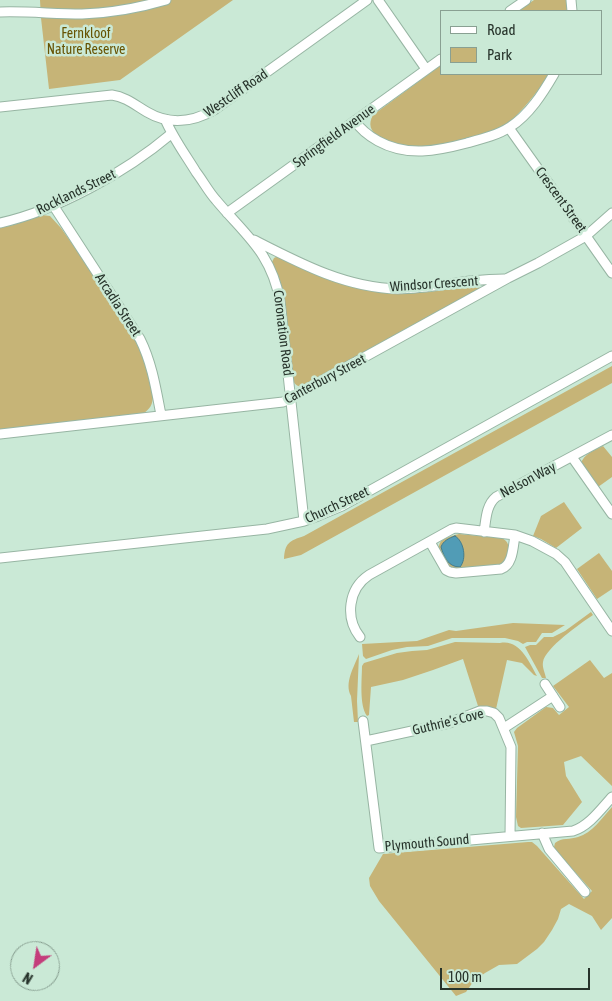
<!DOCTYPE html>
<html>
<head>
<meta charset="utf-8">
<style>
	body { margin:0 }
	#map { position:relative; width:612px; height:1001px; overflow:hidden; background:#cae9d6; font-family:"Asap Condensed",sans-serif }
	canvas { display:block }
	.legend { position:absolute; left:440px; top:10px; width:162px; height:65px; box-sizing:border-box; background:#cae9d6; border:1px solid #89a092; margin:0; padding:6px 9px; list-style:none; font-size:15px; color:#27332b }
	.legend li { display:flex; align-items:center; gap:10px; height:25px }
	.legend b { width:25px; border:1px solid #89a092 }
	.north { position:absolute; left:10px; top:941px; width:50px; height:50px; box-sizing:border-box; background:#cae9d6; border:1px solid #89a092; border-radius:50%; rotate:211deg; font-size:14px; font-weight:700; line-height:20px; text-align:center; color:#27332b }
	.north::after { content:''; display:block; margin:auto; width:18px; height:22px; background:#c43d7b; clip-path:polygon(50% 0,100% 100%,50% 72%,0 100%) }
	.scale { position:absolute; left:440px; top:968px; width:150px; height:22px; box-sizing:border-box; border:2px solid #27332b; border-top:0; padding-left:6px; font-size:15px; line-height:18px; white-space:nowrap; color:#27332b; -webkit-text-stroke:4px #cae9d6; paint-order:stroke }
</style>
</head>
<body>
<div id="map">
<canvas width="612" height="1001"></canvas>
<ul class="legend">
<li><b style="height:6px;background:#fff"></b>Road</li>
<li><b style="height:14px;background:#c6b477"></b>Park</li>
</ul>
<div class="north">N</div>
<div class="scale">100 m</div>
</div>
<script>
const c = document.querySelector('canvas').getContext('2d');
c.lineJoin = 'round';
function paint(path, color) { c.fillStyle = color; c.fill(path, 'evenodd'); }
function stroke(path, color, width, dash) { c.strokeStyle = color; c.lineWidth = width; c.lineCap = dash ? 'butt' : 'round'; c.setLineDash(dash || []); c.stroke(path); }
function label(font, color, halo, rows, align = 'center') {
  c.font = font + ' "Asap Condensed",sans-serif'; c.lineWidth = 5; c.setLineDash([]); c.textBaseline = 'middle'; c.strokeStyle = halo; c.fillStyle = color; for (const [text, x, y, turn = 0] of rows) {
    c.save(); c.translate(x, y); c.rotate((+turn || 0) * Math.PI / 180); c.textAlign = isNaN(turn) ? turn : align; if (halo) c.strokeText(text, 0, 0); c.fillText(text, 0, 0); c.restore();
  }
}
paint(new Path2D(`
	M40 0H233L120 80 49 89 41 18Z
	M534 0H567V11H518Z
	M441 65V74H549C540 89 518 117 504 126 494 132 483 134 472 137 442 145 407 155 379 137 370 131 368 124 373 115Z
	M42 215 50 216 61 228 102 286 135 338 144 360 153 395C153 404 150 410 142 414L0 431V228L13 225Z
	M276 257H278L308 271 398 293 429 292 476 285 479 286 480 290 304 387C297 387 294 384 292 378L284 299 279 279 272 262 274 258Z
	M612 366V383L301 555 284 559C285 543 289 541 304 536Z
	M603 446 612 457V477L598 487 581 464C583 454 595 450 603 446Z
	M564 502 582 528 556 548 541 539 533 536 541 516Z
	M459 534 502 538C513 544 508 554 504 564L457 570 449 567C445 559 432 546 444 539 449 537 453 535 459 534Z
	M599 553 612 571V589L597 599 577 569Z
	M591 612 593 615C581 623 545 648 543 662 542 667 545 673 546 678H542L525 647 530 645H536L544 637H553L565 631Z
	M513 623 565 625 552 633H542L536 642H527L523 644 518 641 505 638H452L428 646 407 647 392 650 366 659 363 656 362 644 417 641 449 630 456 631Z
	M455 642 500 643C520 639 529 662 537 676L534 675 522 663 507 660 496 709 488 706H478L463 659 433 670 403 680 371 687 369 715 367 716C359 705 362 679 362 666L364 663 397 653 412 651 427 650Z
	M359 654 357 701 358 722H354L351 696C344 683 354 667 359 654Z
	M590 660 604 678 612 673V786L581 756 564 762 566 776 582 802 563 825 521 828 518 826 516 817 518 746 514 732 517 728 546 707 553 708 559 715 569 707 553 686Z
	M612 807V918L601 930 592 916 569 904 561 909 558 919 552 930 544 942 537 949 517 964 499 965 485 973 473 982 466 992 456 996 379 901 370 886 369 878 383 854 528 842H532L537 846 584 899 592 891 557 852 554 847 555 843C562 837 570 840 578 837 592 833 602 818 612 807Z`), '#c6b477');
const water = new Path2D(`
	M455 536C464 541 467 559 460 567 448 567 444 557 441 547 443 541 449 538 455 536Z`);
paint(water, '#519cb6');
stroke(water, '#447c8c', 1);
const street = new Path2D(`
	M378 0 426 69
	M571 0 572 11
	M510 11 526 0
	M0 12C27 11 54 14 82 14 110 13 139 8 166 0
	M0 107 112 95C126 97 135 105 147 112 169 125 193 122 214 110L367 0
	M165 119C173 138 185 154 196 172 203 181 208 191 216 200 246 236 271 252 280 301L304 521
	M355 121C361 130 369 136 378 141 407 157 437 151 467 143 482 139 498 135 510 127 529 115 543 93 554 74
	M509 128 586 236 612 273
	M53 205 140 339C152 363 156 389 161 415
	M227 213 441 59
	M0 223C58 210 126 172 171 134
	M254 240C299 263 346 288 398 289 422 289 446 284 470 281 481 280 493 279 504 279
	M0 434 283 402 508 278 538 263 586 236 612 213
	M572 457 612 514
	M484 532C486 520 486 505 496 497L612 435
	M430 542 446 570 450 572 456 573 501 569C513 565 513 547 515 535
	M0 558 267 529 304 521 318 516 342 506 612 356
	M360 637C345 618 348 589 369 575L452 529 456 528 515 535 532 541 556 554 565 562 612 631
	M545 684 560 707
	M363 721 379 848 573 831C589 826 601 809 612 797
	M504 728 553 696
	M366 741 449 723 480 711H487L494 713 499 718 511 747 510 836
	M542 833 549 849 585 892`);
stroke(street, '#97b5a3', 11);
stroke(street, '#fff', 9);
label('14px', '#665303', '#cae9d6', [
	["Fernkloof",86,34],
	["Nature Reserve",86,50]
]);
label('14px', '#27332b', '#cae9d6', [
	["Westcliff Road",236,93,-34],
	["Springfield Avenue",334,136,-36],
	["Rocklands Street",76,192,-26],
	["Crescent Street",561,200,54],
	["Windsor Crescent",434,284,-4],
	["Arcadia Street",118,305,57],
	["Coronation Road",283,333,83],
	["Canterbury Street",325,379,-28],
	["Nelson Way",528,480,-28],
	["Church Street",337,505,-25],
	["Guthrie’s Cove",448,722,-14],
	["Plymouth Sound",427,843,-5]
]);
</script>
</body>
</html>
